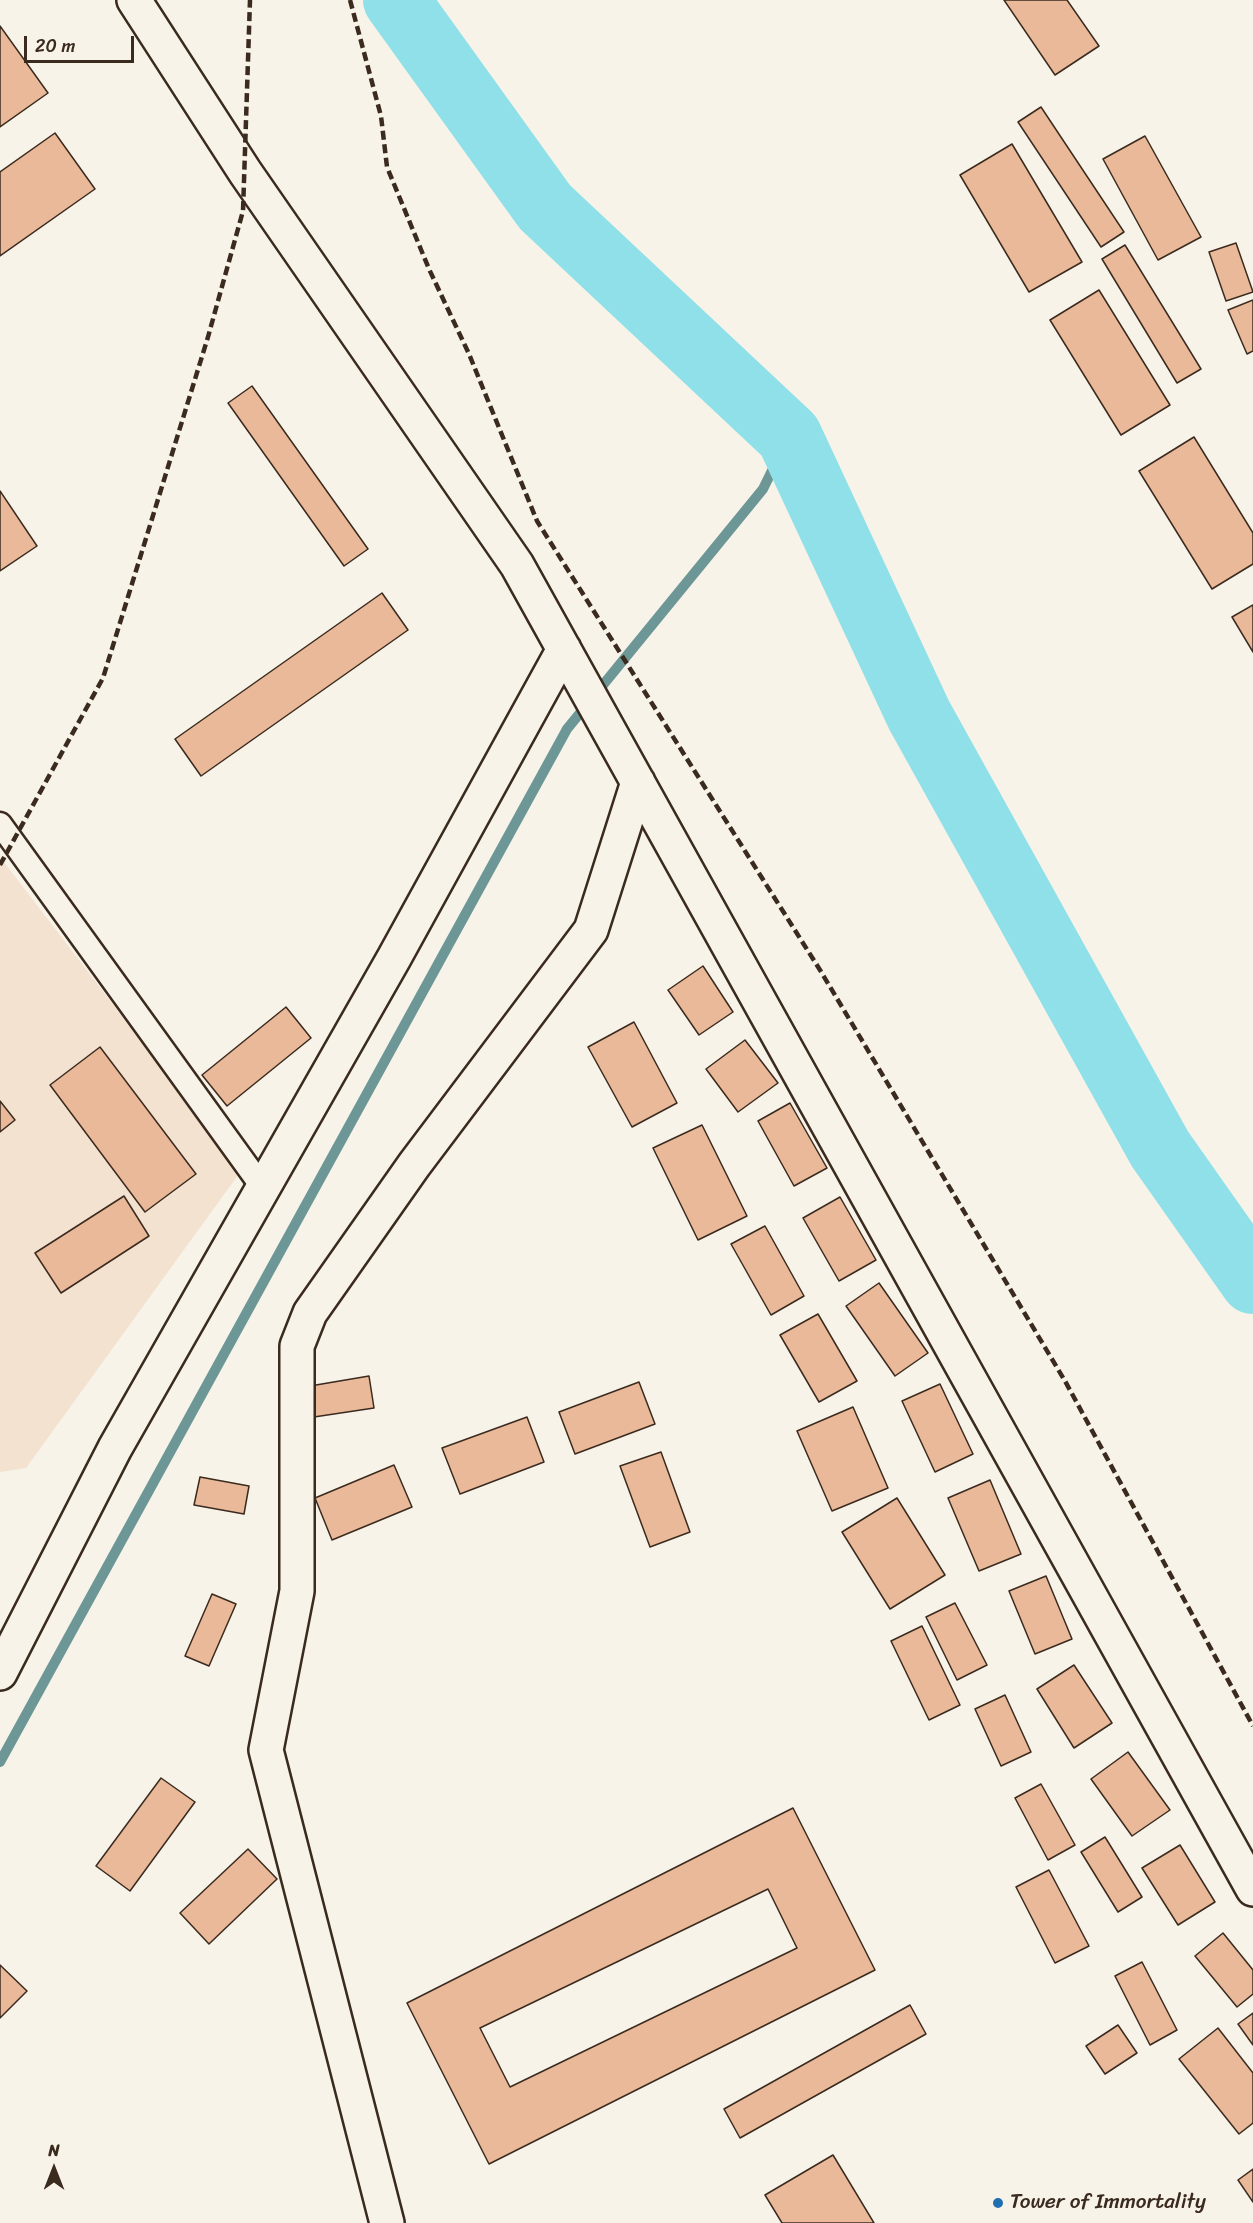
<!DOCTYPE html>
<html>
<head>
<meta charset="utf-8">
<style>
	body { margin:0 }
	#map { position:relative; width:1253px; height:2223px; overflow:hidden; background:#f7f3e8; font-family:Sriracha,sans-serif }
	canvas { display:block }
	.north { position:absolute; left:24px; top:2139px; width:60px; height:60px; -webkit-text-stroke:4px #f7f3e8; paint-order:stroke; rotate:0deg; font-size:16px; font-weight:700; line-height:24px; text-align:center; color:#3b2a1e }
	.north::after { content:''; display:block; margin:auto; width:21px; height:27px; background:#3b2a1e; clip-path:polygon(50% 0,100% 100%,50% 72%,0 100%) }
	.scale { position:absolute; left:24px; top:36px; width:110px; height:27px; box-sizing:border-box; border:3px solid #3b2a1e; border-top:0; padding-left:8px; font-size:18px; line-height:21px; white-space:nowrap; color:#3b2a1e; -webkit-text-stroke:4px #f7f3e8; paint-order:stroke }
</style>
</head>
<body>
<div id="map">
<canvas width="1253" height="2223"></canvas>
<div class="north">N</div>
<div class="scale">20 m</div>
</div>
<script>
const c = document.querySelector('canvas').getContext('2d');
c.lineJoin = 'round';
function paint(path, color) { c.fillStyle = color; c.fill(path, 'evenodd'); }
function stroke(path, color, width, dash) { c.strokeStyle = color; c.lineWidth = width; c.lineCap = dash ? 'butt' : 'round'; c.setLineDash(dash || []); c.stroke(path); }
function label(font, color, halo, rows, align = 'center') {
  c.font = font + ' Sriracha,sans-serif'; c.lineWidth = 4.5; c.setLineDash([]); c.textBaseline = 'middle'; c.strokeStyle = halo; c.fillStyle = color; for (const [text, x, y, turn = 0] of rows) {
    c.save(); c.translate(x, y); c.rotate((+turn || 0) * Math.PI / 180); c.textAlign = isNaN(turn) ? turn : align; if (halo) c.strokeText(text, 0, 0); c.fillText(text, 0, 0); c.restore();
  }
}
paint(new Path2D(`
	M0 857 241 1171 26 1468 0 1472Z`), '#f3e2d0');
stroke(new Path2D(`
	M0 1762 567 729 763 489 789 436`), '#6d9797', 10);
stroke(new Path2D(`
	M396 0 545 207 789 436 919 715 1160 1149 1253 1281`), '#8fe0e8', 66);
const building = new Path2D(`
	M1004 0H1067L1099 46 1055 75Z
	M0 26 48 93 0 127Z
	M1041 107 1124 232 1101 247 1018 122Z
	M55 133 95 189 0 256V172Z
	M1145 136 1201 237 1158 260 1103 159Z
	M1012 144 1082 262 1029 292 960 175Z
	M1236 243 1253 292 1226 301 1209 252Z
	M1125 245 1201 369 1177 383 1102 259Z
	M1099 290 1170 405 1121 435 1050 320Z
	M1253 300V351L1247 354 1228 310Z
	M252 386 368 549 344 566 228 403Z
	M1194 437 1253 533V564L1212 589 1139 471Z
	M0 491 37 546 0 571Z
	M382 593 408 630 201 776 175 739Z
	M1253 605V652L1232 617Z
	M703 966 733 1012 699 1035 668 990Z
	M286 1007 311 1038 227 1106 202 1075Z
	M634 1022 677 1103 632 1127 588 1047Z
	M745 1040 778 1083 738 1112 706 1069Z
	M100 1047 196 1174 145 1212 50 1085Z
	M0 1101 15 1120 0 1132Z
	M790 1103 827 1168 794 1186 758 1121Z
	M702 1125 747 1216 698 1240 653 1148Z
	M124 1196 149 1236 61 1293 35 1253Z
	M840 1197 876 1260 839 1281 803 1218Z
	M765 1226 804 1296 771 1315 731 1244Z
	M879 1283 928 1353 895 1376 846 1306Z
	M818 1314 857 1381 819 1402 780 1335Z
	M369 1376 374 1408 314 1417 310 1386Z
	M639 1382 655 1424 575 1454 559 1412Z
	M940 1384 973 1454 935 1472 902 1401Z
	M853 1407 888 1488 832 1511 797 1431Z
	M527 1417 544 1462 460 1494 442 1448Z
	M661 1452 690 1532 650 1547 620 1466Z
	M394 1465 412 1507 332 1540 315 1498Z
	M200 1477 249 1486 244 1514 194 1505Z
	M990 1480 1021 1554 979 1571 948 1498Z
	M897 1498 945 1575 890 1609 842 1532Z
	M1046 1576 1072 1639 1035 1654 1009 1591Z
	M212 1594 236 1604 209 1666 185 1656Z
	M955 1603 987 1665 957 1680 926 1617Z
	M922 1626 960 1705 929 1720 891 1641Z
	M1074 1665 1112 1723 1074 1748 1037 1689Z
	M1005 1695 1031 1752 1001 1766 975 1709Z
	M1128 1752 1170 1810 1132 1836 1091 1779Z
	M161 1778 195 1802 130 1891 96 1866Z
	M1041 1784 1075 1845 1048 1860 1015 1798Z
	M793 1808 875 1970 489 2164 407 2003ZM768 1889 797 1948 510 2087 480 2028Z
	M1105 1837 1142 1897 1118 1912 1081 1852Z
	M1180 1845 1215 1902 1178 1925 1142 1868Z
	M248 1849 277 1879 209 1944 180 1913Z
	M1049 1870 1089 1946 1055 1963 1016 1887Z
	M1223 1933 1253 1970V1994L1237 2007 1195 1956Z
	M1142 1962 1177 2030 1150 2045 1115 1976Z
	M0 1965 27 1991 0 2018Z
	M910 2005 926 2034 740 2138 724 2109Z
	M1253 2013V2045L1238 2024Z
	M1118 2025 1137 2053 1105 2074 1086 2046Z
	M1218 2028 1253 2073V2123L1239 2134 1179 2059Z
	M833 2155 874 2223H782L765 2195Z
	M1253 2169V2202L1238 2180Z`);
paint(building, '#e9b999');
stroke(building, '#3b2a1e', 1.5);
const service = new Path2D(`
	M0 824 263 1188`);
const minor = new Path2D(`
	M134 0 245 172 517 565 1253 1889
	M0 1673 115 1448 394 958 564 649
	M387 2223 266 1750 297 1591V1346L310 1313 414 1165 591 930 638 782`);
stroke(service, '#3b2a1e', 27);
stroke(minor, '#3b2a1e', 38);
stroke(service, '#f7f3e8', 22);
stroke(minor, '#f7f3e8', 33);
stroke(new Path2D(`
	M350 0 381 116 387 167 429 269 469 354 537 521 820 970 1065 1381 1253 1726
	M0 865 103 678 208 337 243 211 250 0`), '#3b2a1e', 4.5, [9, 4.5]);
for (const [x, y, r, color] of [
	[998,2203,6,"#1f6fb2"]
]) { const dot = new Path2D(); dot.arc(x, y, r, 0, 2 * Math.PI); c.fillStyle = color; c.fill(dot); stroke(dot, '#f7f3e8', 2); }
label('21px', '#3b2a1e', '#f7f3e8', [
	["Tower of Immortality",1010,2203]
], 'left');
</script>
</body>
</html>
